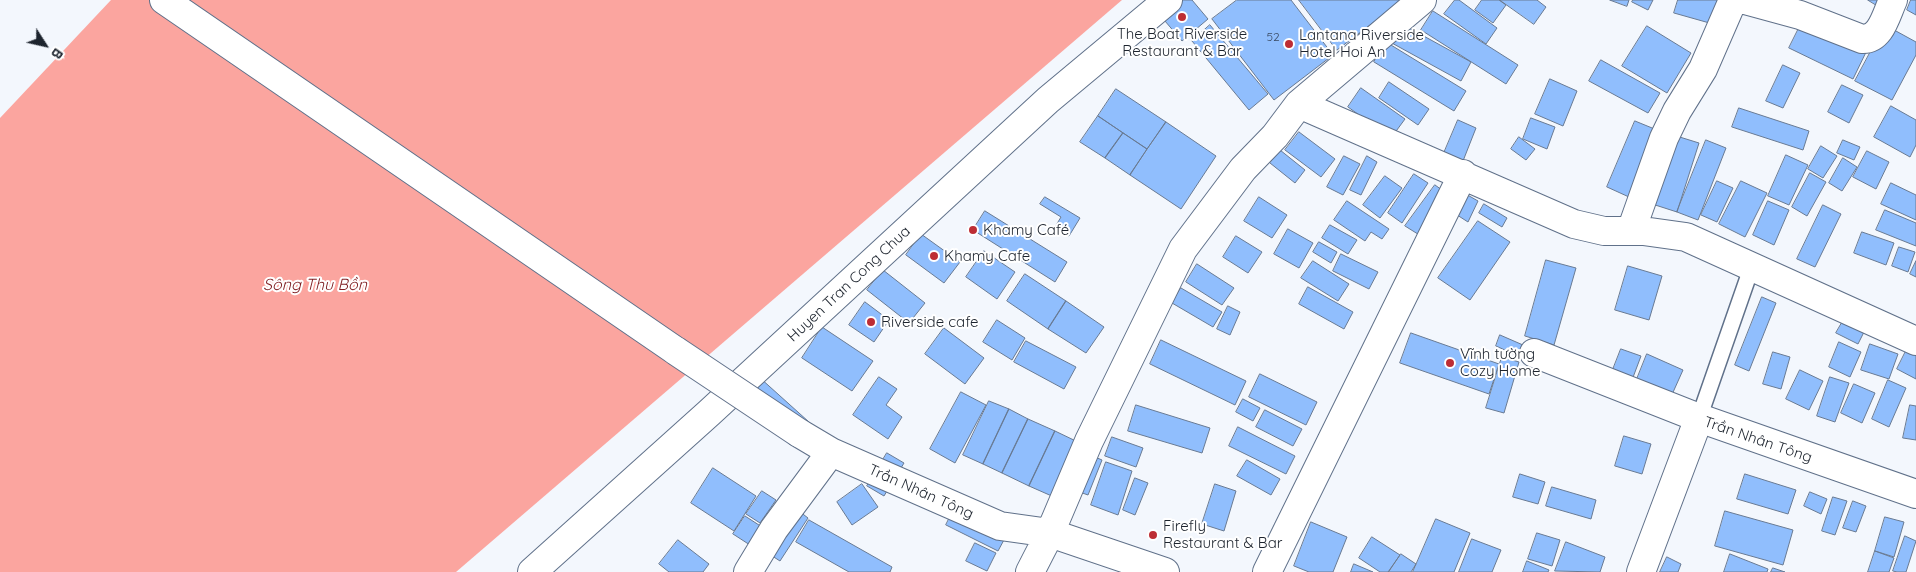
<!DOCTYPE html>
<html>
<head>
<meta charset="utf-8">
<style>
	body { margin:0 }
	#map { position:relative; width:1916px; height:572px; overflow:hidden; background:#f3f7fd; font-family:Quicksand,sans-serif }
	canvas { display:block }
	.north { position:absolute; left:20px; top:20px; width:50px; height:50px; -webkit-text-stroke:4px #fff; paint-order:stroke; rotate:125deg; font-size:14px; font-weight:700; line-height:20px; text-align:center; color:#1d242e }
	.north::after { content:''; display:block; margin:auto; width:18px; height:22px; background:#1d242e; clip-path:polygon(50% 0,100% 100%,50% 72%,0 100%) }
</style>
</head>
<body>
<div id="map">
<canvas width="1916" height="572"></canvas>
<div class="north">B</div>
</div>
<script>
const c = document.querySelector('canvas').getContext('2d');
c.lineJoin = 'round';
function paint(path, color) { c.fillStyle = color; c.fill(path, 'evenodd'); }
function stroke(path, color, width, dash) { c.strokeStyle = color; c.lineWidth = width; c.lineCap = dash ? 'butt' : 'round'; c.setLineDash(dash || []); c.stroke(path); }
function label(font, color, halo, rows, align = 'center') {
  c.font = font + ' Quicksand,sans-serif'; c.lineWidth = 4; c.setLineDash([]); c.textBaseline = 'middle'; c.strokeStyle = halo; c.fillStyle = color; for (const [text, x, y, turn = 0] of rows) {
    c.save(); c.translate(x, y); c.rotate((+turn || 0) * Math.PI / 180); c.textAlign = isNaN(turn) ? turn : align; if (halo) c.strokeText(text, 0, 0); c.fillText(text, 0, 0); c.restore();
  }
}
paint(new Path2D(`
	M111 0H1122L456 572H0V118Z`), '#fba59f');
const building = new Path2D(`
	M1176 0H1192L1208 19 1182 41 1159 14Z
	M1237 0H1291L1333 55 1274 100 1212 19Z
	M1299 0H1403L1337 50Z
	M1455 0H1459L1497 28 1486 44 1444 14Z
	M1482 0H1499L1506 5 1493 23 1475 10Z
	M1500 0H1537L1546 7 1534 24Z
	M1610 0H1629L1627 6Z
	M1633 0H1653L1648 10 1632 2Z
	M1678 0H1720L1713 24 1674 13Z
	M1868 0H1889L1883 9Z
	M1911 0H1916V15L1907 10Z
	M1433 11 1518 65 1506 84 1421 30Z
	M1804 18 1868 48 1853 79 1789 48Z
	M1400 23 1471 62 1461 81 1390 42Z
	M1210 25 1268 94 1249 110 1192 41Z
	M1885 25 1916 42V55L1892 100 1855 81Z
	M1647 26 1691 53 1667 93 1622 66Z
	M1386 42 1466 91 1454 111 1374 62Z
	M1601 60 1660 93 1648 113 1589 81Z
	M1783 65 1800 73 1783 108 1766 101Z
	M1550 79 1577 91 1563 126 1535 114Z
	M1389 82 1429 109 1418 125 1379 98Z
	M1842 85 1863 95 1849 123 1828 112Z
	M1361 88 1405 119 1391 138 1348 107Z
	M1116 89 1166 122 1147 149 1098 116Z
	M1891 106 1916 120V145L1910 157 1874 137Z
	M1739 108 1809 131 1803 150 1732 127Z
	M1098 116 1123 133 1105 158 1080 142Z
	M1531 118 1555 127 1547 149 1523 139Z
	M1458 120 1476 128 1463 161 1444 153Z
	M1635 121 1657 130 1629 197 1607 187Z
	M1166 122 1216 156 1181 209 1130 175Z
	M1299 132 1335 159 1321 177 1285 150Z
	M1123 133 1147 149 1130 175 1105 158Z
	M1670 134 1699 143 1677 212 1649 203Z
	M1519 137 1535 149 1526 160 1511 149Z
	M1706 140 1726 148 1698 220 1677 212Z
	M1843 140 1860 147 1854 160 1837 153Z
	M1821 146 1837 156 1823 178 1808 169Z
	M1280 150 1305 170 1295 183 1270 163Z
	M1867 151 1889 162 1876 189 1853 177Z
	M1786 155 1808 165 1789 205 1768 196Z
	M1344 156 1360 164 1343 195 1327 187Z
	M1367 156 1377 162 1361 195 1350 190Z
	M1843 158 1857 167 1842 191 1829 183Z
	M1810 173 1826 182 1807 216 1792 207Z
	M1414 174 1428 183 1402 223 1388 213Z
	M1385 176 1402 188 1380 218 1363 205Z
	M1717 181 1733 188 1717 222 1701 215Z
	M1741 181 1767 193 1745 237 1719 224Z
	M1891 183 1916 195V220L1881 204Z
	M1435 185 1449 195 1421 236 1405 226Z
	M1464 193 1478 201 1468 222 1454 213Z
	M1045 197 1080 218 1069 236 1055 227 1061 217 1040 204Z
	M1259 197 1287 215 1272 238 1244 221Z
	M1347 201 1389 229 1382 239 1371 232 1365 241 1334 220Z
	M1768 201 1789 210 1774 245 1753 235Z
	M1484 204 1507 218 1502 227 1479 213Z
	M1823 205 1841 214 1815 267 1797 259Z
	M1885 210 1916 223V246L1876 230Z
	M985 211 1067 262 1055 282 973 230Z
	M1478 221 1510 242 1470 300 1438 278Z
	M1330 225 1357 240 1348 254 1322 238Z
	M1288 229 1313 243 1299 268 1274 254Z
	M1862 232 1894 243 1886 265 1854 253Z
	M921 234 960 262 944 283 906 255Z
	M1236 236 1262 252 1248 273 1223 257Z
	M1319 242 1337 252 1331 263 1313 252Z
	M1899 247 1915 252 1908 272 1892 266Z
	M984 251 1015 272 997 299 966 277Z
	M1341 254 1378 272 1369 289 1333 271Z
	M1546 260 1576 268 1554 345 1525 336Z
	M1313 261 1349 284 1338 301 1301 278Z
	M1916 261V277L1910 274Z
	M1197 264 1234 288 1222 305 1186 282Z
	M1628 266 1662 276 1649 320 1615 310Z
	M883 270 925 303 909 323 867 290Z
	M1025 274 1066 301 1048 329 1007 301Z
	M1308 287 1353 312 1344 329 1299 304Z
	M1181 288 1222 312 1213 327 1172 303Z
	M1762 297 1776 303 1749 371 1735 365Z
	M1066 301 1104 327 1086 353 1048 329Z
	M865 302 889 320 874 342 849 325Z
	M1228 306 1240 312 1230 335 1217 329Z
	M997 320 1025 338 1012 360 983 342Z
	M1843 321 1864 332 1858 344 1836 333Z
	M822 327 873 361 852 391 802 358Z
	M944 328 984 358 965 384 925 354Z
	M1411 333 1499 364 1489 394 1400 363Z
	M1500 335 1523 345 1518 356 1496 346Z
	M1161 340 1246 381 1235 405 1150 364Z
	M1026 341 1076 367 1064 389 1014 362Z
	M1839 342 1861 352 1850 377 1829 367Z
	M1870 344 1898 354 1889 379 1861 370Z
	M1908 347 1916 351V379L1897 369Z
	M1621 349 1641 356 1632 380 1612 372Z
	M1773 352 1790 357 1781 389 1763 384Z
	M1647 354 1683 370 1670 399 1635 384Z
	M1502 357 1519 362 1504 413 1486 408Z
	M749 368 809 422 793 440 733 387Z
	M1800 370 1823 381 1809 410 1786 399Z
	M1260 374 1317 402 1306 425 1249 397Z
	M879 377 897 389 886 405 902 417 888 439 853 415Z
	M1830 377 1849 383 1835 422 1817 416Z
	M1888 380 1906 388 1889 427 1872 419Z
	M1854 384 1875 393 1862 423 1841 413Z
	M961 392 986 405 955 463 930 449Z
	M1243 399 1260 408 1253 421 1236 412Z
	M989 401 1009 409 983 464 963 455Z
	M1136 405 1210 428 1202 453 1128 431Z
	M1910 405 1916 406V440L1903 438Z
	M1009 409 1028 419 1002 473 983 464Z
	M1265 410 1302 429 1293 446 1256 427Z
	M1028 419 1055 431 1029 486 1002 473Z
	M1238 427 1295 456 1286 474 1229 446Z
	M1055 431 1080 443 1054 497 1029 486Z
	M1624 436 1651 444 1642 474 1615 466Z
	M1112 437 1143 448 1136 467 1105 456Z
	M887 453 904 463 884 496 867 486Z
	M1088 454 1102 460 1088 495 1074 490Z
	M1247 460 1280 479 1271 495 1237 476Z
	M1106 462 1132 471 1118 515 1091 505Z
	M713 468 756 496 734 531 691 503Z
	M1520 474 1545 482 1538 504 1513 497Z
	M1745 474 1796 490 1788 514 1737 499Z
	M1135 478 1148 483 1135 515 1123 510Z
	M862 484 878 507 852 525 837 502Z
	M1215 484 1236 491 1224 531 1202 524Z
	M1552 487 1596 500 1591 519 1546 506Z
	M762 491 776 500 760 523 746 514Z
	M1810 492 1827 499 1821 514 1804 506Z
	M1833 497 1847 501 1835 535 1822 531Z
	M959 499 1012 525 998 551 946 525Z
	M1853 501 1866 506 1856 532 1843 528Z
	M795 508 808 518 780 561 766 552Z
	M1725 511 1793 530 1783 565 1715 546Z
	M745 516 762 527 750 545 733 534Z
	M1885 517 1904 522 1894 557 1875 551Z
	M1436 519 1470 533 1454 572H1413Z
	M809 520 892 567 890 572H849L796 542Z
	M1311 522 1347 537 1333 572H1309L1294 566Z
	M1537 533 1560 540 1552 566 1528 559Z
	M1905 536 1916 541 1906 572H1897L1893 571Z
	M1372 537 1400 555 1388 572H1380L1359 558Z
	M1472 539 1501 550 1492 572H1459Z
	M678 540 709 564 703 572H669L659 564Z
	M1566 542 1605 557 1600 572 1555 571Z
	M975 543 996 553 987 571 966 561Z
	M1875 551 1894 558 1889 572H1868Z
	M1401 554 1416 564 1411 572H1389Z
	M1730 554 1768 569 1767 572H1724Z
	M1667 557 1681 564 1678 572H1660Z
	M1527 561 1549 570 1548 572H1523Z
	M1354 564 1373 572H1351Z
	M1773 568 1785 572H1771Z`);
paint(building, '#90befd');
stroke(building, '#687a93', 1);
const service = new Path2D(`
	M1699 418 1752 266`);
const minor = new Path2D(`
	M164 0 676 351
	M1745 0 1800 15 1862 39C1881 40 1886 15 1893 0
	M1299 104 1574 224 1604 231H1643L1686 237 1916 341
	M1631 231 1664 138 1677 111 1703 69 1733 0
	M799 433 831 452 1000 526 1050 533 1165 572
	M532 572 709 413 1048 100 1168 0
	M748 572 774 529 831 452
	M1030 572 1050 533 1089 441 1183 249 1243 169 1275 136 1299 104 1422 0
	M1267 572 1463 174
	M1641 572 1699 418`);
const tertiary = new Path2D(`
	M1534 353 1699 418 1916 494`);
stroke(service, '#60718a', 18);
stroke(minor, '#60718a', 30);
stroke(tertiary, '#60718a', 30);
stroke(service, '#fff', 15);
stroke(minor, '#fff', 28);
stroke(tertiary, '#fff', 28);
const minorBridge = new Path2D(`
	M676 351 799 433`);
stroke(minorBridge, '#60718a', 30, []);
stroke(minorBridge, '#fff', 28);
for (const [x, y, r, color] of [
	[1182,17,5,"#bd2d34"],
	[1289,44,5,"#bd2d34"],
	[973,230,5,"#bd2d34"],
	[934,256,5,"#bd2d34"],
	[871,322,5,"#bd2d34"],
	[1450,363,5,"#bd2d34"],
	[1153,535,5,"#bd2d34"]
]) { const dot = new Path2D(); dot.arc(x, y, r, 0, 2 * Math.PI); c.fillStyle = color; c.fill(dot); stroke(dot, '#fff', 2); }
label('12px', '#3a4a62', null, [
	["52",1273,37]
]);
label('15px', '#1d242e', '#fff', [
	["The Boat Riverside",1182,34,"center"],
	["Restaurant & Bar",1182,51,"center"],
	["Lantana Riverside",1299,35],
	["Hotel Hoi An",1299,52],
	["Khamy Café",983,230],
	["Khamy Cafe",944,256],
	["Riverside cafe",881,322],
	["Vĩnh tường",1460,354],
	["Cozy Home",1460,371],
	["Firefly",1163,526],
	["Restaurant & Bar",1163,543]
], 'left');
label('15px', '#1d242e', '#fff', [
	["Huyen Tran Cong Chua",849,284,-43],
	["Trần Nhân Tông",1758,440,19],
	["Trần Nhân Tông",921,492,24]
]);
label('italic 16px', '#7e1c20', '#fff', [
	["Sông Thu Bồn",315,285]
]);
</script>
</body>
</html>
